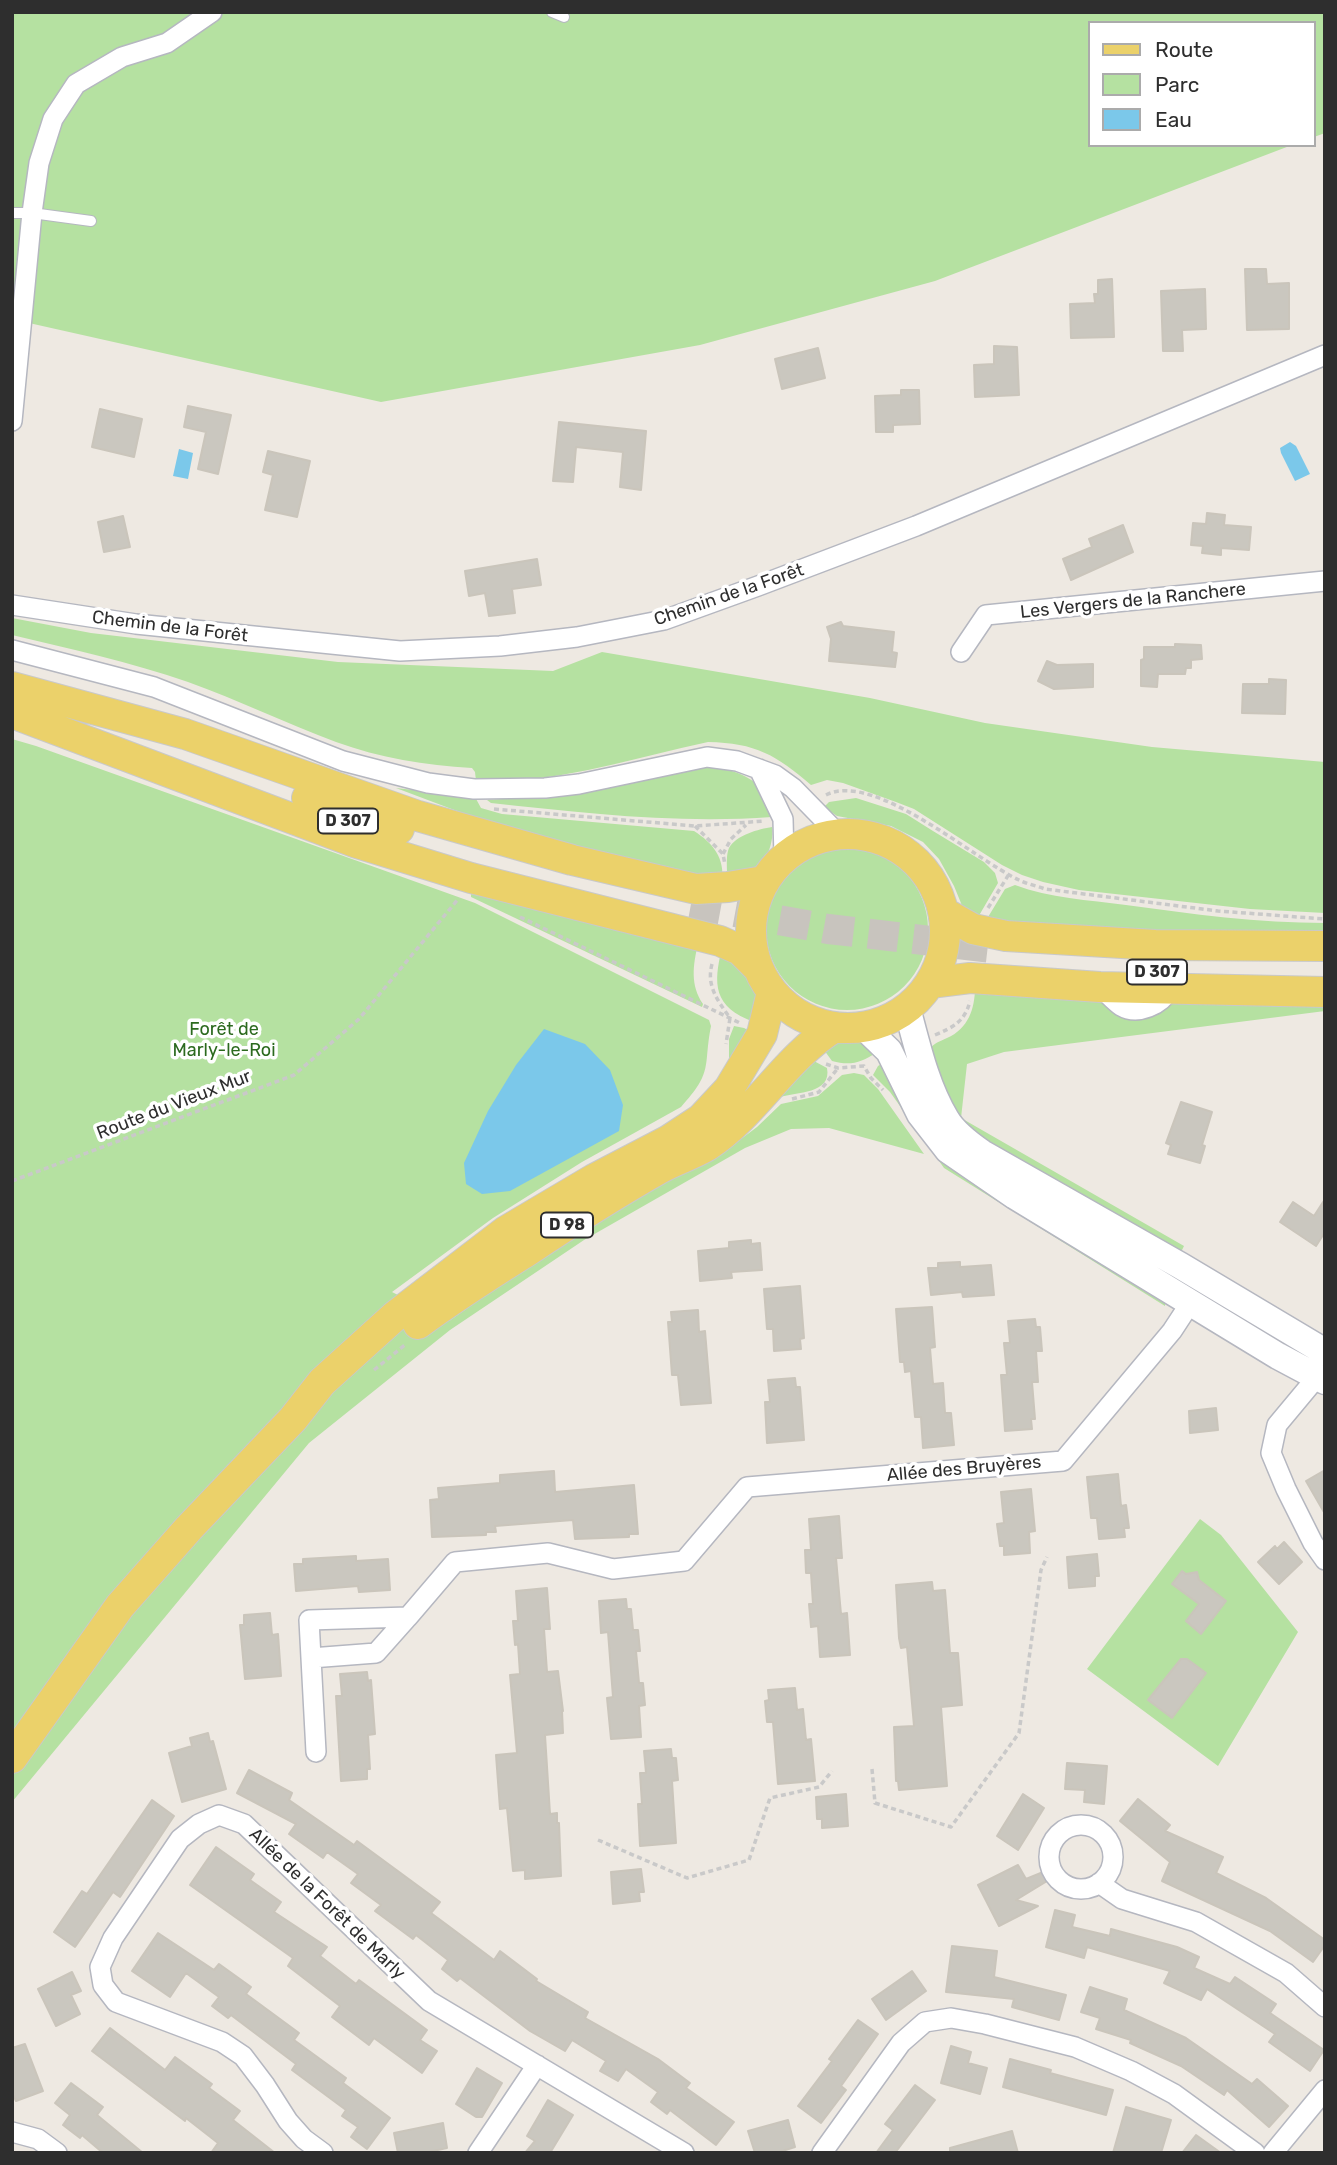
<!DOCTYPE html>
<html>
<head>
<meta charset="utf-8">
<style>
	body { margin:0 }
	#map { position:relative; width:1337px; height:2165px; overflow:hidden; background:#eee9e2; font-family:Rubik,sans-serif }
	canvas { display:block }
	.frame { position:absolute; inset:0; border:14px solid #2e2e2e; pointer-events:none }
	.legend { position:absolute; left:1088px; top:21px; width:228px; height:126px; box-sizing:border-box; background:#fff; border:2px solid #ababab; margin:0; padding:9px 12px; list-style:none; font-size:21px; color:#2e2e2e }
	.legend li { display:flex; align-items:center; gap:14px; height:35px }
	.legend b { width:35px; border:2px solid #ababab }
</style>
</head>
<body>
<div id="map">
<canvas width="1337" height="2165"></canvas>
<div class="frame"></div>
<ul class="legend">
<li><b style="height:9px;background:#ebd16a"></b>Route</li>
<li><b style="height:19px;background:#b5e1a1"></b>Parc</li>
<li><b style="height:19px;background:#7bc8ea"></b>Eau</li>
</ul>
</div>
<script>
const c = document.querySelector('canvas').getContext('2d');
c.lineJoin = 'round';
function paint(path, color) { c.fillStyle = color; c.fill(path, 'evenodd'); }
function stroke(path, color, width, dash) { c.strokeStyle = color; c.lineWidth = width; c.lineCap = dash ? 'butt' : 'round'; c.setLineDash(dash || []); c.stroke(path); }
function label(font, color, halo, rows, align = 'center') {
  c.font = font + ' Rubik,sans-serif'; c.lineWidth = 7; c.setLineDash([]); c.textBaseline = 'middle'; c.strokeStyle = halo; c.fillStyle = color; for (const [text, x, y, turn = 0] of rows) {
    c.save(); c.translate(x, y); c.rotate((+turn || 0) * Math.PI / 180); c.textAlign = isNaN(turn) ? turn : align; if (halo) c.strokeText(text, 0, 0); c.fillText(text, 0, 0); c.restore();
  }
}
paint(new Path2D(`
	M12 12H1325V133L1314 137V23H1090V145H1292L935 281 700 345 381 402 29 323 32 290 12 288Z
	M12 618 91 633 338 662 553 671 602 652 870 698 985 723 1152 747 1325 762V913L1250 909 1079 890 1043 882 1022 875 1002 865 914 809 896 802 843 783 827 780 811 785C776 755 756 743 708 742 632 758 554 785 476 781L475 772 472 768C425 765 380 758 336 742 286 723 238 700 188 682 130 662 71 649 12 635Z
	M12 739 36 746 475 903 709 1020 711 1026C703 1067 714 1071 681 1107L582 1162 493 1218 392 1292 449 1321 516 1274 661 1184 721 1154 757 1127 781 1104 818 1096 842 1075 854 1073 864 1075 878 1089 924 1154 829 1128 791 1129 745 1148 584 1240 450 1330 309 1443 12 1802Z
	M703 767C725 767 753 774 765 794 768 801 770 810 772 817 678 824 584 813 491 803L487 800 564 795Z
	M396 788 475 797 481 808 502 814 694 831C713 843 725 858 722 881L589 851 494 825Z
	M856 798 906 814 933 831 984 862 995 873 998 883 977 919 963 908 954 886 939 859 923 842 891 826 837 816 824 807 829 802Z
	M772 827C774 840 768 861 756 868 748 872 736 871 727 872 727 865 726 855 729 848 736 835 759 829 772 827Z
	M766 929a81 81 0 1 1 162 0a81 81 0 1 1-162 0Z
	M1015 885C1050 898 1088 900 1126 905 1191 914 1259 923 1325 923V933L1273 935 982 927 1005 889Z
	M471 894 698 944C693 965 690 985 703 1004L702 1007 471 897Z
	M722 948C746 972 762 986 754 1022 713 1007 713 984 722 948Z
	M975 987 1325 997V1011L1004 1052 967 1064 961 1118 1184 1246 1179 1256 993 1149 957 1118 929 1050C935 1042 939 1042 947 1038 968 1029 975 1009 975 987Z
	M734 1026 744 1028 750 1031 729 1063V1039Z
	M854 1040 865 1043 877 1052C861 1063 850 1066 832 1061L824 1050 836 1043Z
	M812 1060 827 1068C832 1094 796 1092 780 1097Z
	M885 1062 1165 1301V1306L944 1168 890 1092 873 1075 878 1066Z
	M1200 1519 1221 1535 1298 1632 1218 1766 1087 1669Z`), '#b5e1a1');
paint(new Path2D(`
	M1290 442 1296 446 1310 474 1295 481 1281 453 1280 448Z
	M179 449 193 453 188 479 173 476Z
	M544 1029 585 1044 610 1070 623 1105 619 1131 510 1191 482 1194 466 1184 464 1163 488 1111 516 1065Z`), '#7bc8ea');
const building = new Path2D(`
	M1245 269H1266L1267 284 1289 283V329L1247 330Z
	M1112 279 1114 337 1071 338 1070 304 1095 303 1094 294H1098V280Z
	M1205 289 1206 329 1182 330 1183 351H1163L1161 291Z
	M994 346 1017 347 1019 395 975 397 974 365 994 364Z
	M818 348 825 378 782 389 775 359Z
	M901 390H919L920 424 893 425V432H876L875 396 901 395Z
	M188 406 231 415 218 474 198 469 206 432 184 427Z
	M100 409 142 419 134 457 92 447Z
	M559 422 646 431 641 490 620 487 623 452 576 447 573 482 553 481Z
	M268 451 310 461 297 517 265 510 273 475 263 472Z
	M1207 513 1225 515 1224 525 1251 527 1249 550 1221 548V555L1202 553 1203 546 1191 545 1193 523 1206 524Z
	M123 516 130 547 104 552 98 522Z
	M1123 525 1133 552 1071 580 1063 559 1092 547 1089 539Z
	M537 559 541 585 512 589 515 613 489 616 485 593 469 596 465 571Z
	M841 622 843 626 894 632 892 652 897 653 895 667 829 661 831 639 827 627Z
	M1175 644 1201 645 1202 659 1191 660V668H1186L1185 674H1158L1157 687 1141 686V660L1144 659V647H1175Z
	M1047 661 1057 665 1093 664V687L1054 689 1038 681Z
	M1269 679 1286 680 1285 714 1242 713 1243 684H1269Z
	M1181 1102 1212 1112 1202 1145 1205 1146 1200 1163 1168 1154 1171 1145 1166 1143Z
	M1325 1199V1232L1316 1246 1280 1222 1293 1202 1314 1216Z
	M751 1240V1244L760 1243 762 1270 731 1272 732 1278 700 1281 698 1251 729 1248V1242Z
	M960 1262V1267L991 1265 994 1295 963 1297 962 1292 931 1295 928 1268H938V1263Z
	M800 1286 804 1338 800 1339 801 1349 774 1351 773 1329H767L764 1289Z
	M932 1307 935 1347 930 1348 933 1384 943 1383 945 1413H951L954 1445 923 1448 921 1417H915L911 1371 905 1372 904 1362H900L896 1309Z
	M698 1310 699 1332 705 1331 711 1403 681 1405 678 1375H672L668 1322H672L671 1312Z
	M1035 1319 1036 1327H1040L1042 1351H1036L1038 1382H1032L1035 1419H1031L1032 1429 1005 1431 1001 1375H1007L1004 1343H1010L1008 1321Z
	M795 1378 796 1387H800L804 1440 767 1443 765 1402H770L768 1380Z
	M1216 1408 1218 1430 1190 1433 1189 1411Z
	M1325 1470V1514L1306 1481Z
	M554 1471 555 1492 634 1485 638 1534H629V1537L575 1539 573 1520 495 1526 496 1532H486V1535L432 1537 430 1500 439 1499 438 1488 500 1483V1475Z
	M1118 1474 1121 1506 1126 1505 1129 1528H1124L1125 1537 1099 1539 1097 1518H1091L1087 1477Z
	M1031 1489 1035 1531 1029 1532 1030 1553 1004 1555V1546H1000L997 1524 1004 1523 1001 1492Z
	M839 1516 842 1558H836L839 1592 841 1614 847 1613 850 1655 820 1657 818 1626 811 1627 809 1604H813L811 1573H806L805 1550H811L809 1519Z
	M1284 1542 1302 1562 1279 1584 1258 1562 1275 1546 1277 1549Z
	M1097 1554 1099 1576H1095V1586L1069 1588 1067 1557Z
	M356 1556V1561L388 1559 390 1590 359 1592 358 1586 296 1591 294 1564H303V1559Z
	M1182 1571 1186 1574 1197 1572 1199 1580 1226 1601 1201 1634 1186 1621 1199 1604 1172 1584Z
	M932 1582 933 1591 945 1590 950 1653H958L962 1705 941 1707 947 1786 899 1790 898 1781H896L894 1727 914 1726 907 1647 901 1648 899 1638 896 1585Z
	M547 1588 550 1629H544L547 1672 558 1671 563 1711H562L563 1733 545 1735 550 1814 557 1813V1823H559L561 1876 525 1879V1870L513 1871 507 1808 500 1809 496 1755 517 1753 510 1675 520 1674 518 1644 515 1645 513 1621H518L516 1591Z
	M626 1599 627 1609H631L633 1630H638L640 1651H636L639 1683H643L645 1705 639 1706 641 1737 611 1739 607 1698 613 1697 608 1632 601 1633 599 1601Z
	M270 1613 272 1635 278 1634 281 1676 245 1679 240 1625H244V1615Z
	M1181 1659H1187L1206 1673 1172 1718 1148 1700Z
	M367 1672 368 1681 371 1680 375 1734 368 1735 370 1769H367V1779L341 1781 336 1696H342L340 1674Z
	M795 1688 797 1710 803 1709 806 1740 811 1739 815 1781 778 1784 773 1722H767L765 1701 769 1700 768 1690Z
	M208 1733 210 1742 213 1741 226 1789 182 1802 169 1753 192 1746 190 1738Z
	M671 1749 672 1758H676L678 1780 672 1781 676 1843 640 1846 638 1804H642L640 1773H646L644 1751Z
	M1067 1763 1107 1766 1104 1804 1084 1802 1085 1790 1065 1789Z
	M249 1770 292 1793 289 1800 354 1845 357 1841 440 1902 431 1913 494 1960 500 1951 537 1979 536 1981 588 2012 585 2018 658 2059 690 2083 686 2088 734 2122 716 2145 670 2110 667 2114 651 2102 658 2092 626 2069 618 2081 600 2071 606 2061 572 2040 565 2051 530 2031 460 1978 457 1981 442 1969 448 1960 416 1935 413 1939 375 1911 381 1905 351 1883 358 1874 327 1852 323 1858 289 1834 296 1824 237 1793Z
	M846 1794 848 1826 822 1828V1819H817L816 1797Z
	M1023 1794 1044 1808 1018 1850 997 1836Z
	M1138 1799 1170 1825 1165 1831 1223 1857 1216 1873 1266 1898 1325 1940V1945L1313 1962 1270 1931 1162 1881 1170 1862 1120 1821Z
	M152 1800 174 1816 120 1897 113 1892 75 1947 54 1932 82 1891 87 1894Z
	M216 1847 254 1874 250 1880 281 1902 274 1912 327 1947 320 1956 356 1984 359 1980 427 2030 420 2040 437 2051 422 2073 374 2038 369 2045 332 2017 340 2006 288 1966 293 1958 190 1885Z
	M1018 1865 1026 1879 1053 1868 1057 1875 1016 1900 1038 1906 999 1926 978 1885Z
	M641 1869 644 1892H639L640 1901 613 1904 611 1872Z
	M1055 1910 1075 1915 1072 1927 1110 1936 1111 1929 1177 1947 1199 1957 1194 1968 1230 1984 1235 1977 1276 2004 1270 2013 1324 2050 1310 2071 1269 2042 1275 2034 1207 1989 1201 2000 1164 1983 1170 1971 1087 1947 1084 1958 1046 1947Z
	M158 1933 214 1970 219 1964 251 1987 246 1994 299 2033 294 2040 346 2078 343 2083 390 2118 367 2149 351 2137 358 2127 342 2116 346 2110 292 2070 296 2064 231 2015 228 2018 212 2006 219 1997 186 1973 170 1997 132 1971Z
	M952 1946 997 1951 994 1977 1066 1995 1059 2020 1012 2007 1014 1999 946 1992Z
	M912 1971 926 1991 886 2020 872 1999Z
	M72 1972 81 1991 71 1995 80 2014 56 2026 38 1989Z
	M1090 1987 1127 1999 1124 2010 1186 2038 1252 2084 1257 2079 1288 2106 1269 2127 1227 2090 1224 2095 1181 2066 1130 2043 1131 2040 1096 2029 1100 2018 1081 2012Z
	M858 2020 878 2034 841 2086 846 2090 821 2123 798 2106 832 2061 829 2059Z
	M110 2028 165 2070 175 2057 212 2084 209 2088 240 2111 233 2120 275 2153H211L218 2143 186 2118 185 2121 92 2051Z
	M25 2044 43 2091 16 2101 12 2093V2048Z
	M951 2046 971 2052 968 2063 987 2068 980 2094 941 2083Z
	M1010 2059 1051 2070 1050 2073 1113 2090 1106 2115 1003 2087Z
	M477 2068 502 2083 482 2117H476L456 2104Z
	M71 2083 103 2107 97 2115 143 2153H103L82 2135 80 2138 63 2125 70 2115 55 2103Z
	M915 2085 935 2100 895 2153H876L893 2130 885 2124Z
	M548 2100 573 2115 550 2153H525L535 2141 527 2136Z
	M1126 2107 1171 2120 1161 2153H1113Z
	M788 2120 795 2147 776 2153H755L748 2131Z
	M443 2123 447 2148 424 2153H398L394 2133Z
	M1012 2131 1018 2153H950V2148Z
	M1196 2135 1221 2153H1182Z`);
paint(building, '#cac7bf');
stroke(building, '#cac5bb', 2);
stroke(new Path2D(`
	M691 904 828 929 992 948`), '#c8c4be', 30, [30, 15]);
const lane = new Path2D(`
	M552 12 564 17
	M12 213H32L91 221`);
const street = new Path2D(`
	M12 421 32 213 39 163 53 119 76 84 122 57 167 43 212 12
	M12 605 136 624 400 651 500 646 577 637 664 620 758 586 916 526 1325 355
	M12 650 154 687 343 761 428 783 474 789 545 788 579 784 707 757 737 761 775 775 793 788 838 834
	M961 652 986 615 1325 581
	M759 769 783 819 784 857
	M1100 987C1107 993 1114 1001 1121 1006 1138 1016 1161 1005 1170 989
	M1317 1377 1277 1425 1271 1453 1286 1489 1313 1543 1325 1560
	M408 1617 376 1653 311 1658 309 1620 408 1617 455 1562 548 1553 613 1569 684 1561 747 1487 1063 1461 1172 1331 1191 1302
	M311 1658 316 1752
	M1049 1857a32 32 0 1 1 64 0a32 32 0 1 1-64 0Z
	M1099 1883 1122 1899 1196 1922 1286 1973 1325 2007
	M12 2132 38 2139 57 2153
	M323 2153 304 2139 288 2121 265 2085 243 2056 222 2042 116 2002 103 1985 100 1967 113 1938 180 1839 199 1824 219 1815 244 1824 429 2001 684 2153
	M478 2153 537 2065
	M822 2153 901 2043 925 2022 951 2018 985 2024 1075 2047 1131 2071 1174 2094 1255 2153
	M1273 2153 1325 2090`);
const secondary = new Path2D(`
	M907 1008C917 1045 926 1086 946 1119 954 1133 969 1144 982 1153L1181 1266 1325 1352
	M864 1027 889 1051 920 1114 948 1150 1015 1196 1278 1356 1325 1381`);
const primary = new Path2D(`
	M12 687 185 734 418 816 572 860 696 889 728 887 764 881
	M12 713 357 843 471 878 720 941 740 950 757 967
	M307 798 399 829
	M751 931a97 97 0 1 1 194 0a97 97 0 1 1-194 0Z
	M943 912 973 929 1006 936 1155 945 1325 946
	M930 983 970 978 1100 987 1325 992
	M418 1324C454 1297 491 1274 529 1250 571 1222 615 1194 659 1169 675 1160 692 1155 707 1146 757 1113 784 1058 835 1027
	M12 1758 120 1606 189 1528 293 1419 322 1382 395 1316 506 1231 594 1179 669 1140 701 1119 729 1089 762 1034 772 992`);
stroke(lane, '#b5b7c0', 12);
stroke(street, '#b5b7c0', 22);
stroke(secondary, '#b5b7c0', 29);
stroke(primary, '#c9c9c9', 32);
stroke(new Path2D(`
	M826 795C874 770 975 860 1019 880 1027 884 1037 886 1045 889L1218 911 1325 919
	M494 809 695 826 765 821
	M695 826 723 854 725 865
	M723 854 731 839 746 825
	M988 908 1009 874
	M520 917 740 1023
	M712 964C706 986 718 1001 730 1018L726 1044
	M935 1035C954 1027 965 1021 970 1001
	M826 1064 838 1068 864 1066 871 1078 883 1090
	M792 1099 819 1092 838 1068
	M12 1181 294 1075 359 1019 459 898
	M374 1370 406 1344
	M872 1769 875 1803 951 1827 1019 1733 1041 1570 1047 1557
	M598 1840 687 1878 749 1860 770 1798 819 1787 832 1771`), '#c9c9c9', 3.5, [5, 3.5]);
stroke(lane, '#fff', 10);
stroke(street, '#fff', 19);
stroke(secondary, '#fff', 26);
stroke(primary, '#ebd16a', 30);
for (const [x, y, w] of [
	[348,821,60],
	[1157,972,60],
	[567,1225,52]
]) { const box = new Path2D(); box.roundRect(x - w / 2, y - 12.5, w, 25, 5); c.fillStyle = '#fff'; c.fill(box); stroke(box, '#2e2e2e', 2); }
label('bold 16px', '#2e2e2e', null, [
	["D 307",348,821],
	["D 307",1157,972],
	["D 98",567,1225]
]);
label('18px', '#2e2e2e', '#fff', [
	["Chemin de la Forêt",729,595,-19],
	["Les Vergers de la Ranchere",1133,601,-6],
	["Chemin de la Forêt",170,627,7],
	["Route du Vieux Mur",174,1105,-21],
	["Allée des Bruyères",964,1469,-5],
	["Allée de la Forêt de Marly",327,1904,44]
]);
label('18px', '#2c6a1f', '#fff', [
	["Forêt de",224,1030],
	["Marly-le-Roi",224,1051]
]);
</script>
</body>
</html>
